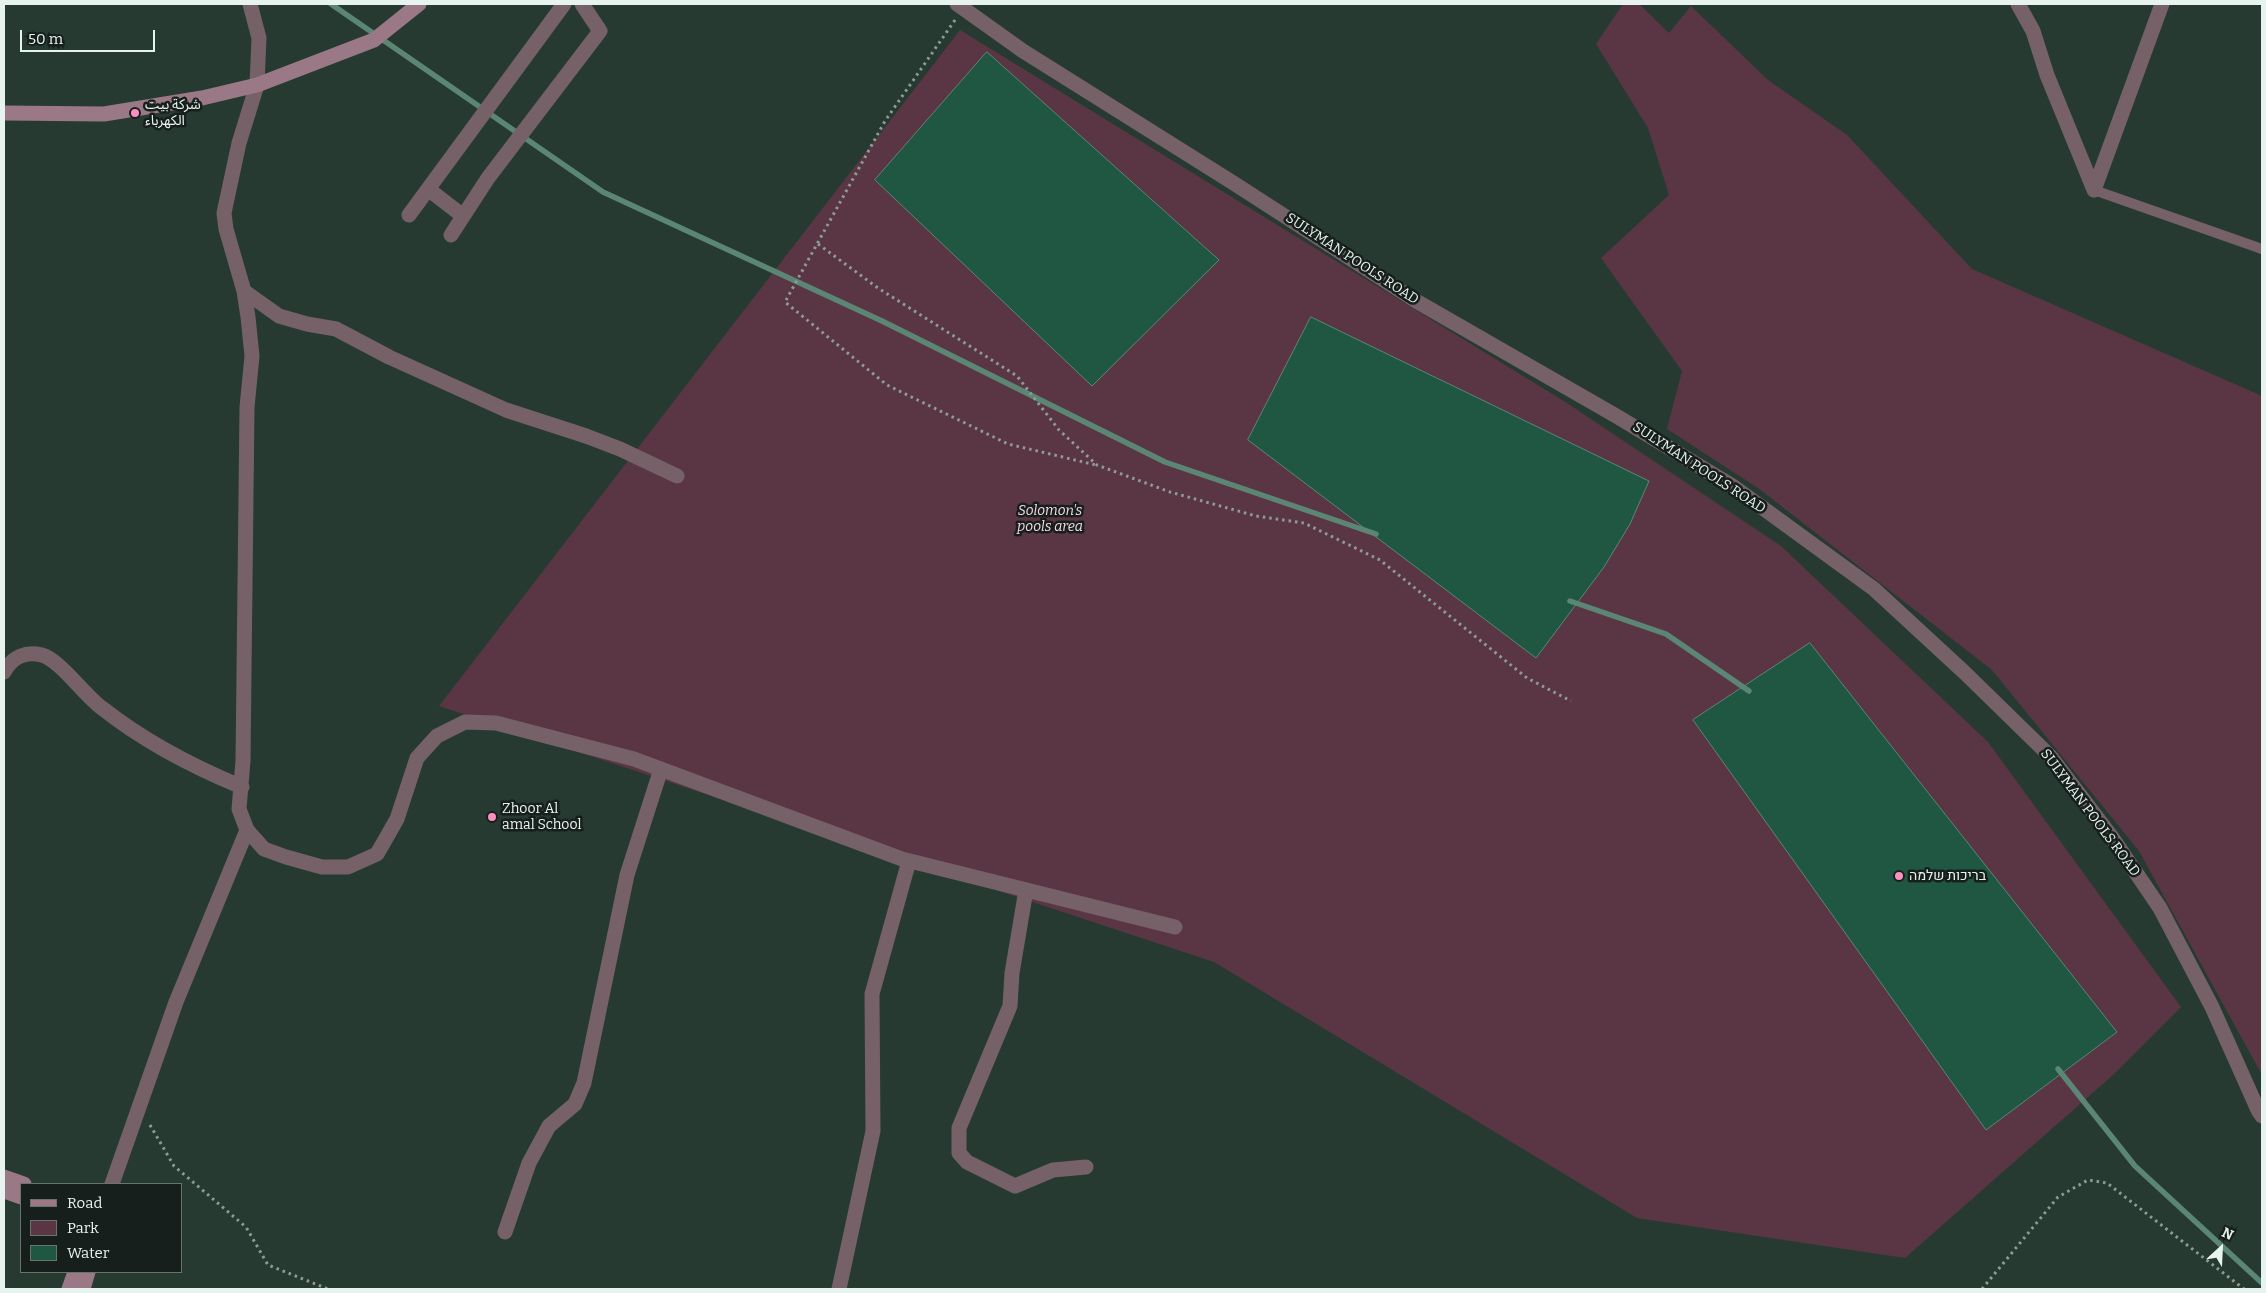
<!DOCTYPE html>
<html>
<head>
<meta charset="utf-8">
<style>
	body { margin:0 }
	#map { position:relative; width:2266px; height:1293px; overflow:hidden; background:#263a32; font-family:Bitter,serif }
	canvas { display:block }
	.frame { position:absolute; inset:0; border:5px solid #e7f3ee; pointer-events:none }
	.legend { position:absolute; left:20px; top:1183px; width:162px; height:90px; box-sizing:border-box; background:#161f1b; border:1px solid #6a746f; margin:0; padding:6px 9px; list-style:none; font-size:15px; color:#e7f3ee }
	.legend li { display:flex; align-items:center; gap:10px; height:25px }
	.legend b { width:25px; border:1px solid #6a746f }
	.north { position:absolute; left:2196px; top:1223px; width:50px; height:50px; -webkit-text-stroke:4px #161f1b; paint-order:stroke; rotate:25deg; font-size:14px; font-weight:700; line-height:20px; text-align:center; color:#e7f3ee }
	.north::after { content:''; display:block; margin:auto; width:18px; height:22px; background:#e7f3ee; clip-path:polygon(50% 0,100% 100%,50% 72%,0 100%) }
	.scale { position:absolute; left:20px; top:30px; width:135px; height:22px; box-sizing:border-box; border:2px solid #e7f3ee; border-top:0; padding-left:6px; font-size:15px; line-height:18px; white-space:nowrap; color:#e7f3ee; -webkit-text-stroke:4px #161f1b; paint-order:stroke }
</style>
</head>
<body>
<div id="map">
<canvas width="2266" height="1293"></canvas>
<div class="frame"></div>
<ul class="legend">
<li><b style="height:6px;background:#9a7885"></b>Road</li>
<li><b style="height:14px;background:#5a3645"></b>Park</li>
<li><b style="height:14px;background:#1f5743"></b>Water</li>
</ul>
<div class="north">N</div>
<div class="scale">50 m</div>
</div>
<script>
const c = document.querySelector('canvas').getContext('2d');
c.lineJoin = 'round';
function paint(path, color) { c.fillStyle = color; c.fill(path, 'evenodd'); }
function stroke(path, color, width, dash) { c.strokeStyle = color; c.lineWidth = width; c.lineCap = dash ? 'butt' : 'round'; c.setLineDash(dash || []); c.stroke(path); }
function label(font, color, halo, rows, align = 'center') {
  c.font = font + ' Bitter,"Noto Sans Arabic",Heebo,serif'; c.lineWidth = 5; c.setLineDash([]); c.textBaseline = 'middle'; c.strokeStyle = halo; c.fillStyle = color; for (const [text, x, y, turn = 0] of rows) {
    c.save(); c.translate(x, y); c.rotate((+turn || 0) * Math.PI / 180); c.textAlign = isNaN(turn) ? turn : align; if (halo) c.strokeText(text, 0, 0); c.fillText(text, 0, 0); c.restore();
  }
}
paint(new Path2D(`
	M1623 4H1639L1669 33 1691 6 1768 80 1847 135 1972 269 2262 396V1075L2139 851 1992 670 1758 488 1667 429 1682 371 1601 258 1669 195 1648 128 1596 44Z
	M960 30 1567 403 1781 546 1988 742 2181 1007 2113 1075 1905 1258 1637 1218 1214 962 439 706Z`), '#5a3645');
const water = new Path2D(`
	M987 52 1219 260 1092 386 875 180Z
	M1311 317 1649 481 1630 524 1604 567 1536 658 1248 440Z
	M1810 643 2117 1032 1986 1130 1693 720Z`);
paint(water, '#1f5743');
stroke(water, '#5b8676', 1);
stroke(new Path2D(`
	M331 4 603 192 882 321 1165 462 1376 534
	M1570 601 1666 634 1749 691
	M2058 1069 2135 1166 2262 1283`), '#5b8676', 5.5);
stroke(new Path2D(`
	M955 20 885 121 785 302 887 385 1008 444 1096 465
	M818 244 878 288 1017 376 1059 430 1097 465 1170 492 1256 516 1304 523 1380 560 1527 678 1571 701
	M150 1125 174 1166 246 1227 268 1265 328 1289
	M1982 1289 2058 1197 2088 1180 2107 1183 2244 1289`), '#8d9d96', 3, [2.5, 4]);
stroke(new Path2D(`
	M2094 190 2262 249`), '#766169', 10);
stroke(new Path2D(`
	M250 4 259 38 257 85 239 143 224 213 226 229 244 291 248 317 252 356 247 407 243 761 239 809 247 830 264 849 286 857 322 867H348L377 854 397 819 417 758 437 736 465 722 496 723 634 759 902 859 1175 927
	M957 4 1023 51 1235 184 1416 301 1618 417 1734 487 1874 589 1965 673 2051 757 2111 836 2160 908 2212 1007 2258 1110 2262 1116
	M2018 4 2033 31 2047 75 2094 190
	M428 189 463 216
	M2094 190 2162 4
	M409 215 564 4
	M451 235 488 178 600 31 582 4
	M244 291 279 316 307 324 336 329 389 357 506 410 586 436 620 449 677 476
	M4 672C12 657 26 651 42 655 60 660 85 696 102 708 145 742 191 766 242 787
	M1026 890 1012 973 1010 1006 959 1128V1153L967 1162 1015 1186 1053 1170 1086 1167
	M112 1184 176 1002 247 830
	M505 1232 529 1163 549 1126 575 1104 584 1083 627 875 661 769
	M839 1289 873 1131 872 994 909 861`), '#766169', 15);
stroke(new Path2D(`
	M4 113 104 114 202 98 257 85 374 40 419 4
	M4 1177 24 1184
	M4 1191 21 1197
	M69 1289 75 1272
	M83 1289 88 1272`), '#9a7885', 15);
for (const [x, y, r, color] of [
	[135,113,5,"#fd8ec0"],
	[492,817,5,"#fd8ec0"],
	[1899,876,5,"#fd8ec0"]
]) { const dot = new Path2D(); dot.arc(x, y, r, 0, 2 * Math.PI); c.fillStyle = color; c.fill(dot); stroke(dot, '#161f1b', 2); }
label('14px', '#e7f3ee', '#161f1b', [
	["شركة بيت",145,105],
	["الكهرباء",145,121],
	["Zhoor Al",502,809],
	["amal School",502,825],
	["בריכות שלמה",1909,876]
], 'left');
label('14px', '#e7f3ee', '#161f1b', [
	["SULYMAN POOLS ROAD",1352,259,33],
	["SULYMAN POOLS ROAD",1699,468,33],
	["SULYMAN POOLS ROAD",2090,813,53]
]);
label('italic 14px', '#f7d7e4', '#161f1b', [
	["Solomon's",1050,511],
	["pools area",1050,527]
]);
</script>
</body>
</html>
